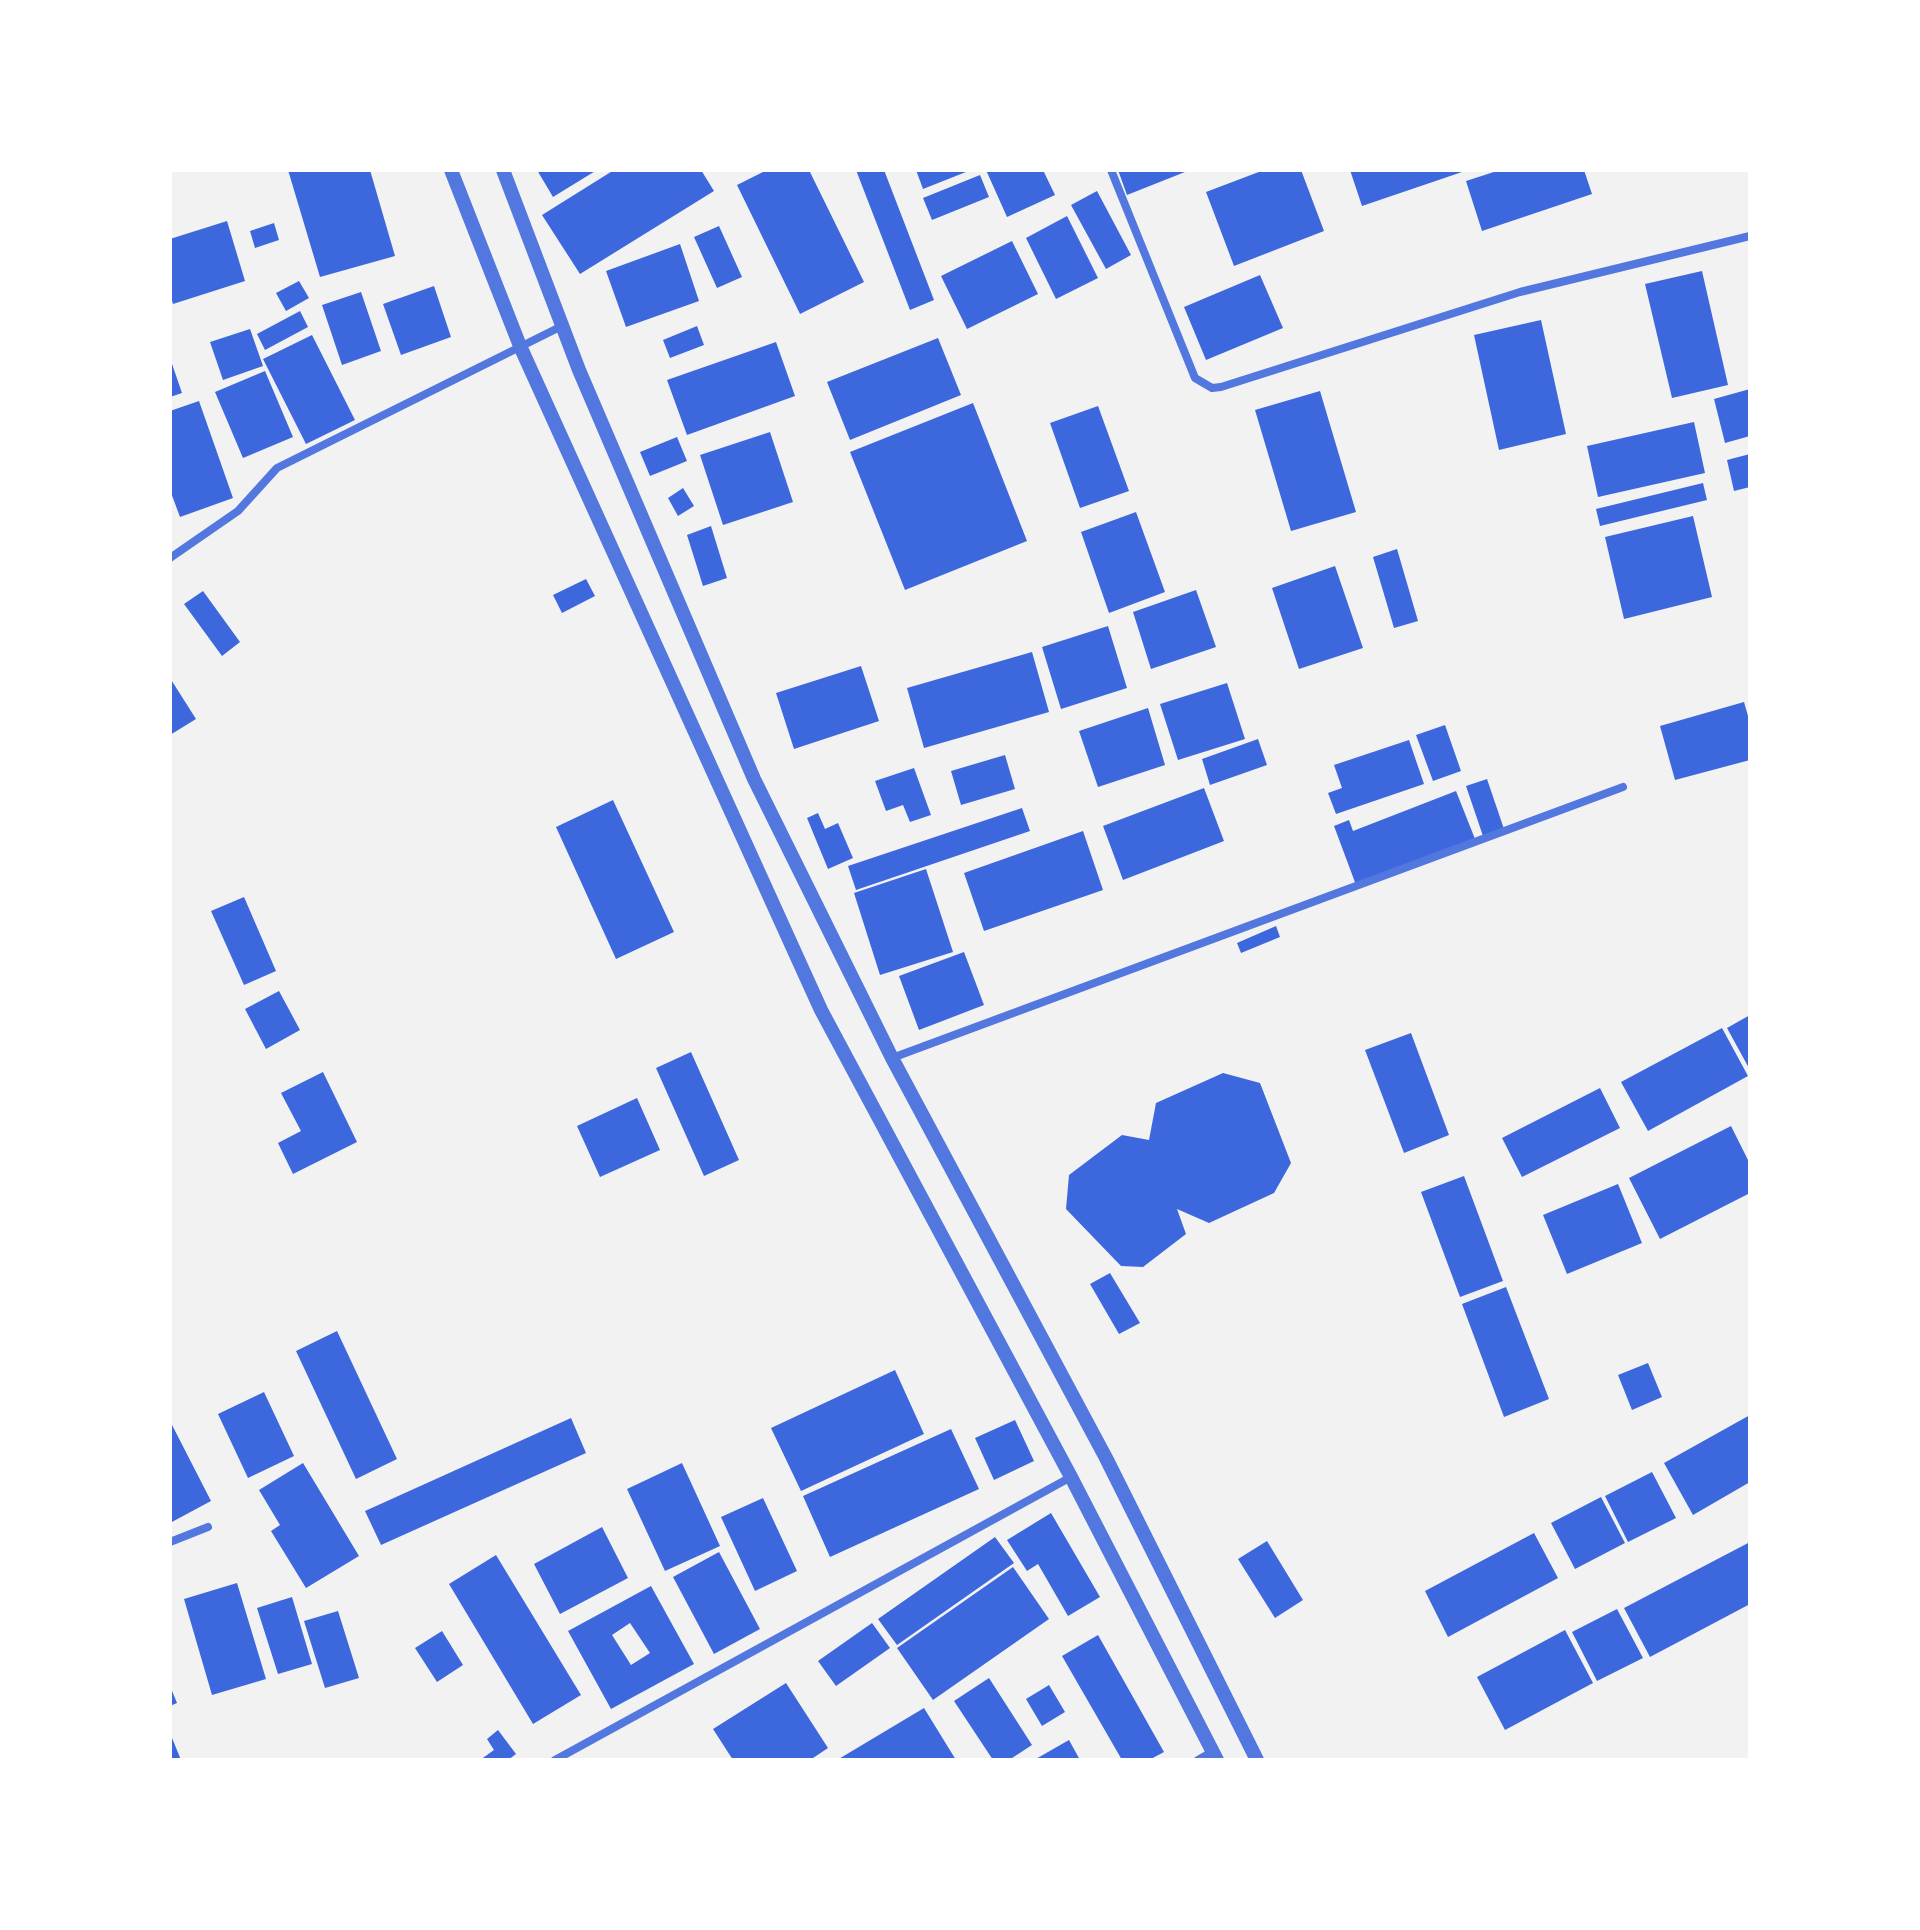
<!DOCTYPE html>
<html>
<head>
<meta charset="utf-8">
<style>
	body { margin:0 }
	#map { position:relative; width:1920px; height:1930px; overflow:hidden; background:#f2f2f2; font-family:Barlow,sans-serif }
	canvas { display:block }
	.frame { position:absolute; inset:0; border:172px solid #fff; pointer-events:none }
</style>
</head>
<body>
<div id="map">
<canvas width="1920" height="1930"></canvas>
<div class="frame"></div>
</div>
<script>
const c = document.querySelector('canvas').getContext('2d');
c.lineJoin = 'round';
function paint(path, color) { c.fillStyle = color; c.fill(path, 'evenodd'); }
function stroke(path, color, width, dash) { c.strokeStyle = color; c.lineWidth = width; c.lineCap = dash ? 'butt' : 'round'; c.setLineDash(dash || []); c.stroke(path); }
paint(new Path2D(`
	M288 170H370L395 256 320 277Z
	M537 170H597L553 197Z
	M614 170H701L714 191 580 274 542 215Z
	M767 170H809L864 282 800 314 737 185Z
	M856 170H884L934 300 910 310Z
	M916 170H971L923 189Z
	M986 170H1043L1055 195 1007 217Z
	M1118 170H1190L1127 195Z
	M1264 170H1301L1324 231 1234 266 1206 192Z
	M1350 170H1465V171L1362 206Z
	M1500 170H1584L1592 194 1482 231 1466 181Z
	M980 175 989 197 932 220 923 198Z
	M1097 191 1131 255 1106 269 1071 205Z
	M1067 216 1098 278 1056 299 1026 238Z
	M227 221 245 281 173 304 170 294V239Z
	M274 223 279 240 255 248 250 231Z
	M719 226 742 277 717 288 694 237Z
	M1012 241 1038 294 967 329 941 276Z
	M680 244 699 301 626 327 606 271Z
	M1702 271 1728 385 1672 398 1645 284Z
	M1260 275 1283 328 1206 360 1184 307Z
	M299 281 309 298 286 311 276 293Z
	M434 286 451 337 401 355 383 304Z
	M361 292 381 351 342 365 322 305Z
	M300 311 308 327 265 350 257 334Z
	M1541 320 1566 434 1499 450 1474 335Z
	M697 326 704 345 670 358 663 340Z
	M250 329 263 366 223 380 210 342Z
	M312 335 355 420 306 444 263 359Z
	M938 338 961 395 850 440 827 382Z
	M776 342 795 396 687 435 667 380Z
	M170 358 182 393 170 397Z
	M265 371 293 437 243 458 215 392Z
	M1750 389V436L1725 443 1714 399Z
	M1320 391 1356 512 1291 531 1255 410Z
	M199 401 233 498 180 517 170 490V411Z
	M973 403 1027 541 905 590 850 452Z
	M1098 406 1129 491 1080 508 1050 423Z
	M1694 422 1705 473 1598 497 1587 446Z
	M770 432 793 502 723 525 700 455Z
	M677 437 687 461 650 476 640 452Z
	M1750 454V487L1734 491 1727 460Z
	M1703 483 1707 500 1600 526 1596 509Z
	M683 488 694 506 678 516 668 498Z
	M1136 512 1165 592 1109 613 1081 532Z
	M1693 516 1712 597 1624 619 1605 537Z
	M711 526 727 578 703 586 687 535Z
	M1397 549 1418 621 1394 628 1373 557Z
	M1335 566 1363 648 1299 669 1272 588Z
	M586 579 595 596 562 613 553 595Z
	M1196 590 1216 647 1151 669 1133 612Z
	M203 591 240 642 222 656 184 604Z
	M1108 626 1127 688 1061 709 1042 647Z
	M1032 652 1049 712 924 748 907 688Z
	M861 666 879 721 794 749 776 693Z
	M170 678 196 719 170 735Z
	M1227 683 1245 739 1178 760 1160 704Z
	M1744 702 1750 723V760L1675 780 1660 726Z
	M1148 708 1165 765 1098 787 1079 731Z
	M1445 725 1461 771 1433 781 1416 735Z
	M1258 739 1267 765 1210 785 1202 759Z
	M1409 740 1424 784 1336 814 1328 793 1342 788 1334 765Z
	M1005 755 1015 789 961 805 951 771Z
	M914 768 931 815 910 822 903 805 886 811 875 781Z
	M1487 779 1504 829 1483 836 1466 786Z
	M1204 788 1224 841 1123 880 1103 826Z
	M1456 791 1475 839 1356 885 1334 826 1349 820 1353 831Z
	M613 800 674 932 616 959 556 827Z
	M1022 808 1030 831 856 890 848 866Z
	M818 813 825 829 838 823 853 858 828 869 807 818Z
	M1083 831 1103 890 984 931 964 873Z
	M926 869 953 952 880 975 854 893Z
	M244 897 276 971 244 985 211 911Z
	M1276 926 1280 937 1241 953 1237 943Z
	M964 952 984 1005 919 1030 899 976Z
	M279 991 300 1030 266 1049 245 1009Z
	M1750 1015V1070L1727 1028Z
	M1722 1028 1748 1076 1648 1131 1621 1082Z
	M1411 1033 1449 1135 1404 1153 1365 1050Z
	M691 1052 739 1160 704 1176 656 1068Z
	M323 1072 357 1142 293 1174 278 1143 301 1131 281 1093Z
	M1223 1073 1260 1083 1291 1163 1274 1193 1209 1223 1177 1209 1186 1234 1143 1267 1121 1266 1066 1209 1069 1175 1122 1135 1149 1140 1156 1103Z
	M1600 1088 1620 1128 1522 1177 1502 1138Z
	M637 1098 660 1150 600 1177 577 1126Z
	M1731 1126 1750 1164V1193L1660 1239 1629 1178Z
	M1464 1176 1503 1281 1460 1297 1421 1192Z
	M1618 1184 1642 1243 1567 1274 1543 1215Z
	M1110 1273 1140 1323 1119 1334 1090 1284Z
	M1506 1287 1549 1399 1504 1417 1462 1304Z
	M337 1331 397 1459 356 1479 296 1351Z
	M1648 1363 1662 1397 1632 1410 1618 1375Z
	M895 1370 924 1434 801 1491 771 1428Z
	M264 1392 294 1456 248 1478 218 1414Z
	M1750 1415V1482L1693 1515 1664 1463Z
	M571 1418 586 1453 381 1545 365 1511Z
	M1015 1420 1034 1461 994 1480 975 1438Z
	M170 1421 211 1501 170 1523Z
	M951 1429 979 1489 830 1557 803 1496Z
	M303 1463 359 1556 306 1588 271 1531 280 1525 259 1490Z
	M682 1463 720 1546 665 1571 627 1489Z
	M1652 1472 1676 1518 1628 1542 1605 1496Z
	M1601 1497 1625 1543 1575 1569 1551 1523Z
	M763 1498 797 1571 755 1591 721 1517Z
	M1051 1513 1100 1597 1068 1616 1038 1564 1027 1571 1007 1540Z
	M602 1527 628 1578 560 1614 534 1564Z
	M1534 1533 1558 1578 1448 1637 1425 1591Z
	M995 1537 1014 1563 897 1645 878 1619Z
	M1267 1541 1303 1600 1275 1618 1238 1559Z
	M1750 1542V1604L1650 1657 1624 1608Z
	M719 1552 760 1629 714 1654 673 1577Z
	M496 1555 581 1695 533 1724 449 1584Z
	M1013 1567 1049 1619 933 1700 897 1648Z
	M237 1583 266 1679 212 1695 184 1599Z
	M651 1586 694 1664 611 1709 568 1631ZM630 1623 650 1653 631 1665 612 1635Z
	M292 1597 312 1664 278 1674 257 1608Z
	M1617 1609 1643 1658 1597 1681 1572 1632Z
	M338 1611 359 1678 325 1688 304 1621Z
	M872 1623 890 1648 836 1686 818 1661Z
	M1565 1630 1593 1683 1505 1730 1477 1677Z
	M442 1631 463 1665 437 1682 415 1648Z
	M1098 1635 1164 1752 1149 1760H1122L1062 1656Z
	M989 1678 1032 1745 1009 1760H993L954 1701Z
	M786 1683 828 1748 810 1760H733L713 1729Z
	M1049 1685 1065 1712 1042 1726 1026 1699Z
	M170 1686 177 1703 170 1706Z
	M924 1708 956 1760H837Z
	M498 1730 516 1754 508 1760H480L494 1750 487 1739Z
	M170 1733 181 1760H170Z
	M1069 1740 1080 1760H1034Z`), '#3d67dc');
stroke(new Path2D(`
	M1111 170 1195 378 1212 388 1221 387 1520 292 1750 236
	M170 558 238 511 277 468 562 326
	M892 1058 1623 787
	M170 1542 208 1527
	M555 1760 1071 1477
	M1198 1760 1212 1752`), '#5277de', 8);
stroke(new Path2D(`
	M451 170 520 346 821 1010 1071 1477 1217 1760
	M503 170 579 370 754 779 892 1058 1106 1458 1257 1760`), '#5277de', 14);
</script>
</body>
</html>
